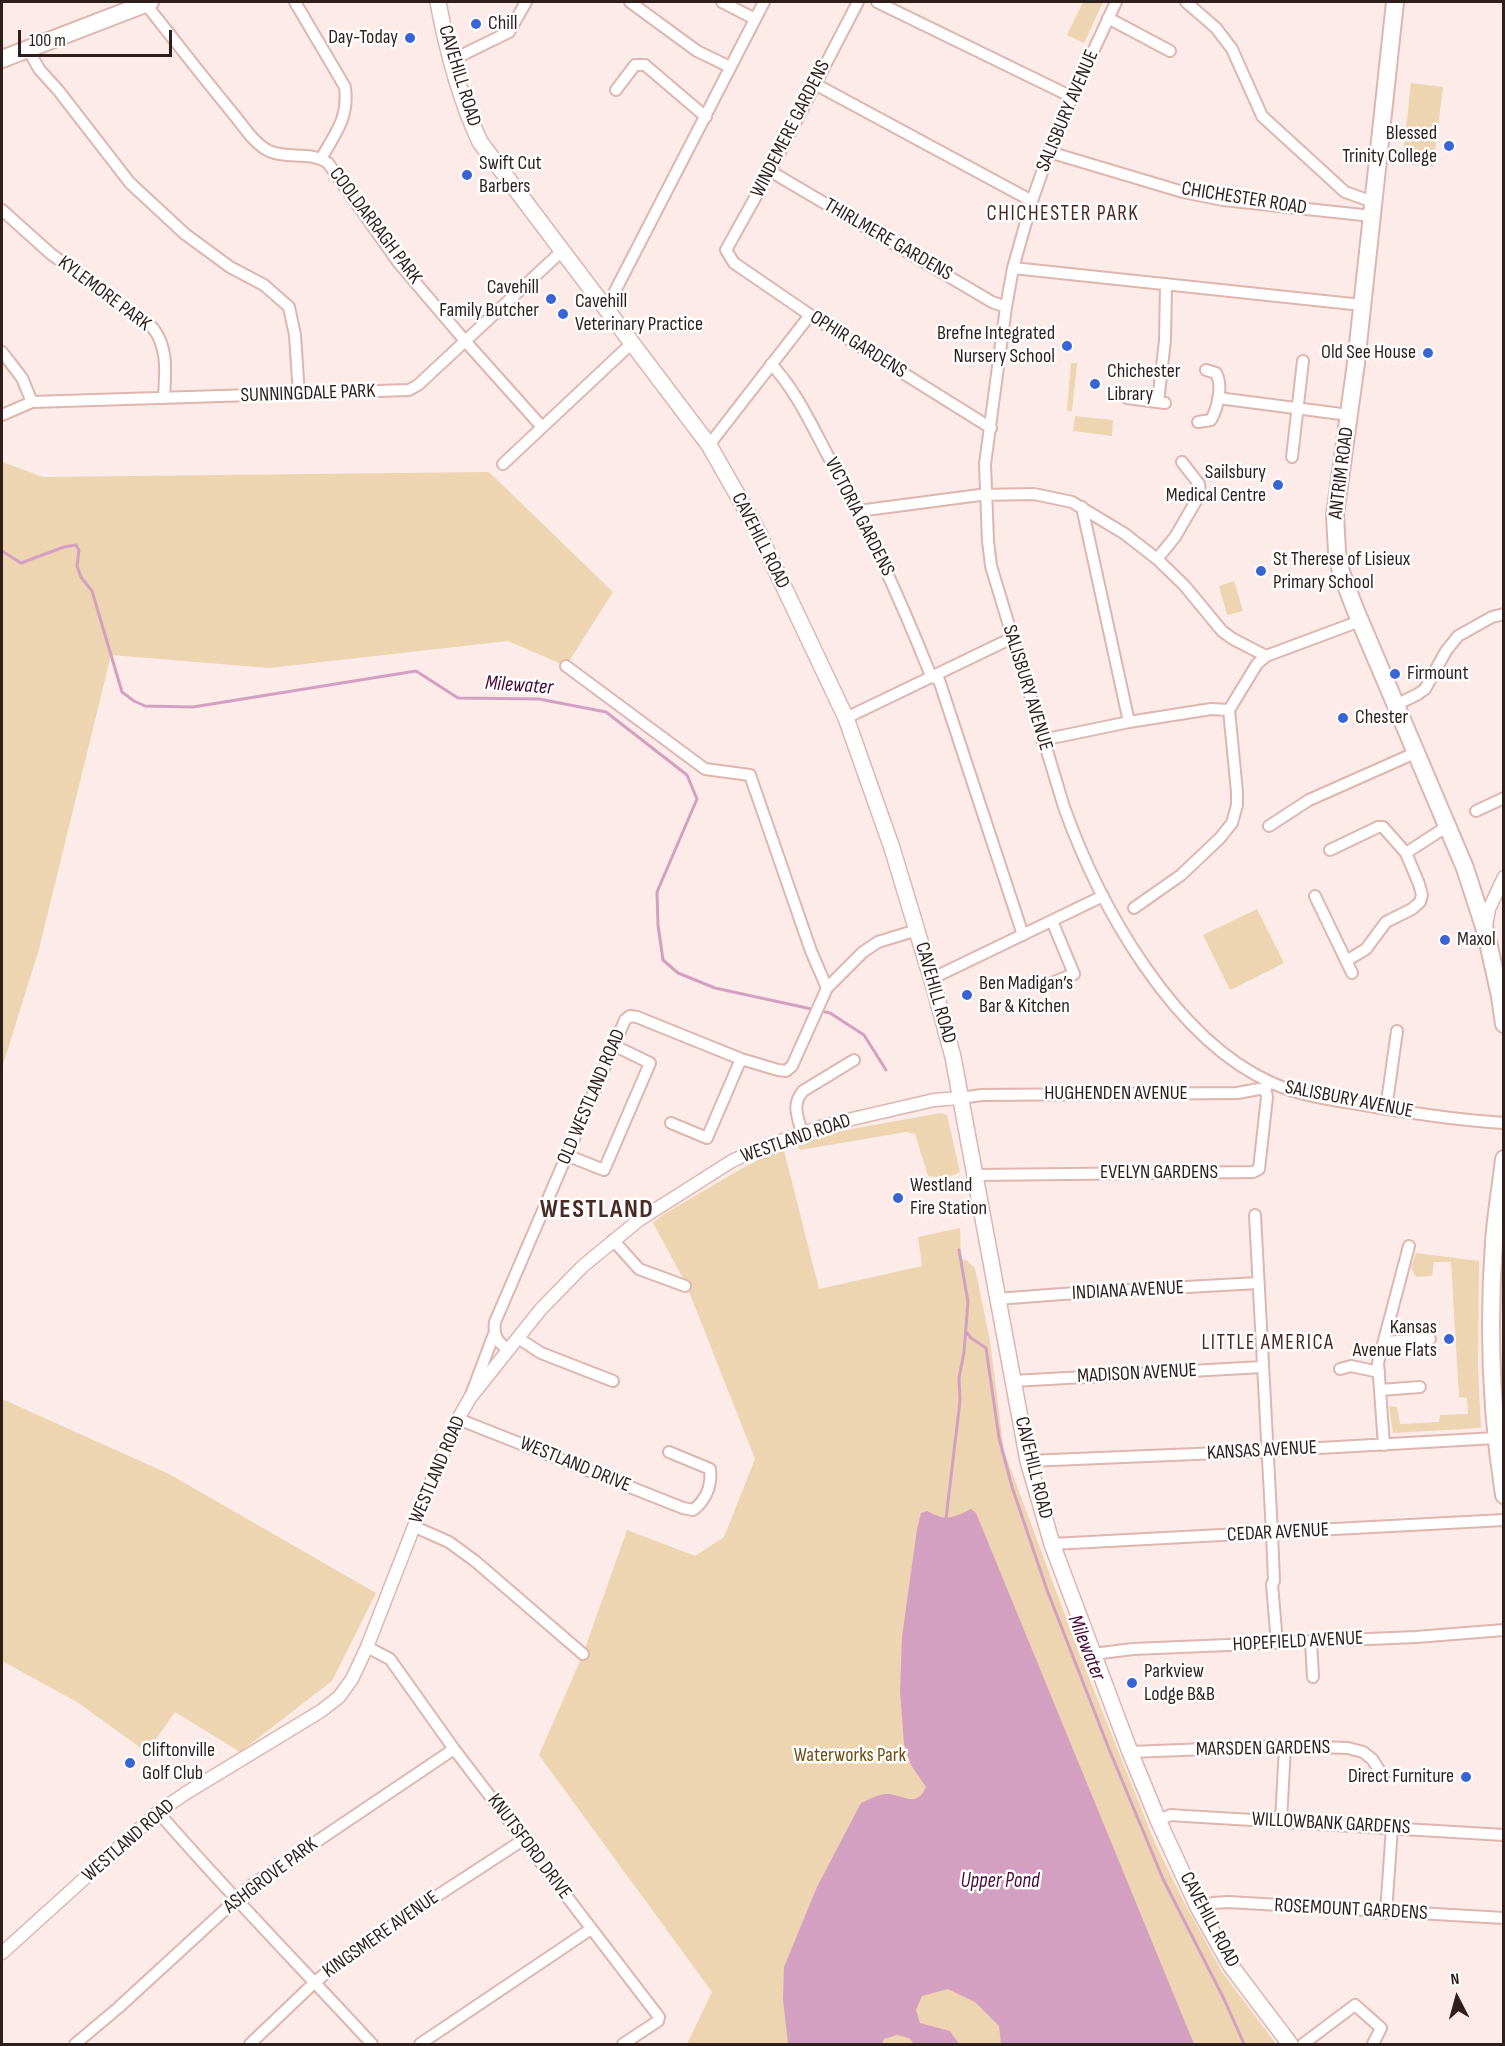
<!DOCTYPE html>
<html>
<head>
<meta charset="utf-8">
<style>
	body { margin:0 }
	#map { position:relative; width:1505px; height:2046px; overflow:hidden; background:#fcebe8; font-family:"Sofia Sans Condensed",sans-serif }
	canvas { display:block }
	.frame { position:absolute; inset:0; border:3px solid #2e1f1d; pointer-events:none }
	.north { position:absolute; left:1427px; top:1968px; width:60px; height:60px; -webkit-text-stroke:4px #fff; paint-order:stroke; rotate:354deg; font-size:16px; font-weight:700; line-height:24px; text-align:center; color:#2e1f1d }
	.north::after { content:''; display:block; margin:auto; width:21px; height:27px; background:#2e1f1d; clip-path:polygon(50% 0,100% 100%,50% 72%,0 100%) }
	.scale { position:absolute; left:18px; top:30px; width:154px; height:27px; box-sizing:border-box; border:3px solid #2e1f1d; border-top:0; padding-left:8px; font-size:18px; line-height:21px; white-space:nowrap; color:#2e1f1d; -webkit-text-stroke:4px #fff; paint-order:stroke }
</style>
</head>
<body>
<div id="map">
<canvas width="1505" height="2046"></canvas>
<div class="frame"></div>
<div class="north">N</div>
<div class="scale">100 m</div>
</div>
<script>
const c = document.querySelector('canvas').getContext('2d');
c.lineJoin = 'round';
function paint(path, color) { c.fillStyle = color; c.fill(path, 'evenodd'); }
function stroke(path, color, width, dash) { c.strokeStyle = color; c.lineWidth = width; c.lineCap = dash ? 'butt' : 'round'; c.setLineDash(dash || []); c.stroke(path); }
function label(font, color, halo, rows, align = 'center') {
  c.font = font + ' "Sofia Sans Condensed",sans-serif'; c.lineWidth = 5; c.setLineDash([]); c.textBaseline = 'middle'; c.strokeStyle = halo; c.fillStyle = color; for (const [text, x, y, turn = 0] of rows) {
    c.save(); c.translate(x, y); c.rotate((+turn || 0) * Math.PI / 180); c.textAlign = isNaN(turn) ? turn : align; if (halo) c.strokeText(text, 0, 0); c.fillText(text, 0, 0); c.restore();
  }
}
paint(new Path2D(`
	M1083 2H1103L1084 43 1067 35Z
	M1411 83 1443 87 1433 167 1402 164Z
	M1071 363H1077L1072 411H1067Z
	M1075 416 1113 420 1112 436 1073 431Z
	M2 462 43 477 489 472 613 592 566 666 508 641 269 668 111 655 39 949 2 1068Z
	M1234 581 1243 611 1227 615 1219 586Z
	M1257 909 1284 963 1230 990 1203 935Z
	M941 1113 947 1115 960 1172 946 1178 928 1176 915 1134 906 1132 800 1150 797 1145 840 1131Z
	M781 1148 784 1150 819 1289 922 1266 918 1237 960 1228 961 1259 966 1260 975 1268 990 1341 1004 1451 1079 1653 1155 1843 1184 1902 1222 1972 1276 2044H687L712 1992 539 1755 583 1654 627 1530 695 1556 724 1537 755 1459 686 1284 653 1223 661 1216 739 1170Z
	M1416 1253 1479 1261 1478 1369 1481 1428 1393 1433 1389 1406 1397 1407 1400 1424 1439 1422 1440 1415 1468 1414 1467 1398 1459 1397 1451 1262H1434L1432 1276 1416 1277 1411 1268Z
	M2 1399 169 1474 376 1593 332 1681 240 1752 175 1712 153 1743 141 1748 77 1702 2 1661Z`), '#ecd5b0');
paint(new Path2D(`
	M971 1509 976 1513 1194 2044H1001L999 2026 975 2002 948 1989 922 1996 916 2010 920 2023 950 2031 959 2044H914L909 2038 897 2035 884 2039 882 2044H788L783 1999 784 1967 817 1887 861 1803C869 1799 880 1793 889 1794 906 1796 916 1808 926 1787L911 1765 904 1744 900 1691 902 1637 917 1529 921 1513 927 1511C946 1521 951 1519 971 1509Z`), '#d4a0c2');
stroke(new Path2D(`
	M2 551 21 563 64 547 76 545 79 550 77 566 81 577 92 591 122 692 134 701 145 706 193 707 416 671 458 698 539 699 606 712 687 775 697 799 657 892 658 925 663 960 678 973 715 988 830 1013 864 1035 886 1070
	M966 1332 971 1338 986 1348 999 1438 1012 1487 1047 1590 1109 1749 1163 1879 1224 1999 1244 2044
	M946 1519 960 1401 959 1378 964 1352 968 1302 959 1250`), '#d4a0c2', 3);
const minor = new Path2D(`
	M144 2C173 38 201 75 231 111 242 124 253 143 269 151 289 160 308 150 328 163L398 262 466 342 542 427
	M295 2 345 87C349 119 335 133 321 159
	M630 2 697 51 730 67
	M722 2 755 19
	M858 2 770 171 726 250 734 263 810 315 991 428
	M877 2 1072 97
	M1116 2 1072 97 1049 152 1032 201 1013 268 1006 307 985 464 988 541 991 566 1064 807C1099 905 1173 1039 1272 1083 1301 1096 1333 1100 1364 1105 1410 1113 1457 1120 1504 1123
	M1186 2 1216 28 1232 49 1262 116 1345 192 1373 202
	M1108 18 1170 51
	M28 49 39 69 58 90 130 183 185 234 230 267 264 285 289 307 295 335 299 395
	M450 61 509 32 526 2
	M815 84 1032 201
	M616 90 635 65H645L706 117
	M1049 152 1183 192 1223 200 1372 216
	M770 171 992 302 1006 307
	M2 210 51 254 153 328C169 349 165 374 164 398
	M1013 268 1362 305
	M604 306 613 295 764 2
	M2 352 22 378 32 402
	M771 364C795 389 811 424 827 454 866 524 899 596 929 671L933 677 939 680 1023 935
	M1127 398 1165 403
	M1218 398 1349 415
	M1158 402 1165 340 1166 284
	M2 415 32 402 409 390 418 385 563 250
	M1198 422 1211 420C1218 407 1223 386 1216 373L1206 370
	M709 445 810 315
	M1292 457 1303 361
	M503 464 632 343
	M1082 507 1129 722
	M858 511 980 495 1034 494 1072 502 1125 534 1157 559 1184 585 1222 631 1233 639 1266 656
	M1157 559 1175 537 1200 494 1199 484 1182 462
	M566 666 705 769 750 775 811 951 827 988
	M1396 705 1418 694 1425 689 1446 651 1458 636 1492 617 1504 614
	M846 718 1012 638
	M1042 740 1129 722 1211 709 1229 710
	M1476 811 1504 798
	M1269 826 1309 800 1415 753
	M1330 850 1378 827H1383L1406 853
	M1315 896 1352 973
	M1134 908 1181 875 1220 838 1232 823 1237 805V792L1229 710 1257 664 1266 656 1360 621
	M1346 961 1366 949 1386 922 1412 909 1420 902 1422 895 1419 884 1406 853 1446 827
	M931 979 1103 896
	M1042 987 1074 974 1052 921
	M960 1098 982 1095 1237 1093 1265 1088 1270 1083
	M1386 1109 1397 1031
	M671 1123 707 1138 741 1059
	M802 1133C798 1117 791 1105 803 1091L854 1060
	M566 1155 604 1170 650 1063 613 1045
	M976 1175 1253 1172 1259 1169 1267 1097 1265 1088
	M1255 1215 1272 1533 1274 1581 1272 1584 1277 1643
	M613 1240 639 1269 685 1286
	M997 1299 1062 1294 1258 1283
	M518 1338 541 1353 613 1381
	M1384 1342 1430 1339
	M508 1350C497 1341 493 1336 495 1322L625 1020 630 1016 637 1017 741 1059 778 1070 786 1071 792 1066 827 988 863 952 878 942 917 930
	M1340 1369 1351 1366 1379 1372
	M1013 1381 1262 1367
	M1380 1390 1420 1387
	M471 1395 494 1334
	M458 1419 683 1508 693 1510C706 1500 712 1485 710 1469L669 1452
	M1384 1445 1378 1363 1409 1246
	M1028 1461 1267 1451 1496 1438
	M415 1527 449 1542 475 1561 583 1654
	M1052 1544 1504 1520
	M1311 1642 1313 1677
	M367 1647 390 1659 454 1749 659 2017 658 2021 623 2044
	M1093 1654 1133 1649 1416 1637 1504 1630
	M1130 1752 1285 1746 1348 1748 1363 1752 1372 1759 1383 1776
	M158 1812C227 1892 301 1967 372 2044
	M1158 1820 1171 1815 1185 1816 1504 1835
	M1281 1821 1285 1746
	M1198 1907 1213 1903 1228 1902 1504 1918
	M1386 1913 1392 1827
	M75 2044 118 2008 252 1885 454 1749
	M250 2044 315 1982 357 1948 523 1840
	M420 2044 591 1929
	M1303 2044 1355 2005 1381 2028 1373 2044`);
const tertiary = new Path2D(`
	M1486 926 1489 909 1504 877
	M2 1953 158 1812 186 1793 321 1711 339 1697 352 1679 367 1647 438 1465 458 1419 470 1398 541 1309 583 1266 639 1220 732 1161 755 1150 826 1125 934 1100 960 1098`);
const secondary = new Path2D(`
	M438 2C447 50 459 97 480 142L709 445 755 526 846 718 892 848 936 994 953 1057 1028 1461 1052 1544 1130 1752 1158 1820 1198 1907 1231 1966 1290 2044`);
const primary = new Path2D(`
	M1395 2 1356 363 1335 515 1337 552 1341 572 1355 609 1465 868 1486 933 1500 996 1504 1024
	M1504 1159C1501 1187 1496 1214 1494 1242 1488 1326 1491 1412 1504 1495`);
const trunk = new Path2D(`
	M2 59 150 2`);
stroke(minor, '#deb6af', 14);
stroke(tertiary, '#deb6af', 15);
stroke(secondary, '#deb6af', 18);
stroke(primary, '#deb6af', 20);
stroke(trunk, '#deb6af', 20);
stroke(minor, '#fff', 10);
stroke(tertiary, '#fff', 12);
stroke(secondary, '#fff', 15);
stroke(primary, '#fff', 16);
stroke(trunk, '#fff', 16);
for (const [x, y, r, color] of [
	[476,24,6,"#3864d4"],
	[410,38,6,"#3864d4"],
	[1449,146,6,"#3864d4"],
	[467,175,6,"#3864d4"],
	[551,299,6,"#3864d4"],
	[563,314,6,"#3864d4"],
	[1067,346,6,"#3864d4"],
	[1428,353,6,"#3864d4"],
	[1095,384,6,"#3864d4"],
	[1278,485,6,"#3864d4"],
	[1261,571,6,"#3864d4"],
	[1395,674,6,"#3864d4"],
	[1343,718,6,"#3864d4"],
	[1445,940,6,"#3864d4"],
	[967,995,6,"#3864d4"],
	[898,1198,6,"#3864d4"],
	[1449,1339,6,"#3864d4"],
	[1132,1683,6,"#3864d4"],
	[130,1763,6,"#3864d4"],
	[1466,1777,6,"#3864d4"]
]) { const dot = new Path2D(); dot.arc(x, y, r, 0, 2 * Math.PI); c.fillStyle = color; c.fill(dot); stroke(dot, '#fff', 2); }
label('20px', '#2e1f1d', '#fff', [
	["Chill",488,24],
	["Day-Today",398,38,"right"],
	["Blessed",1437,134,"right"],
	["Trinity College",1437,157,"right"],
	["Swift Cut",479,164],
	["Barbers",479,187],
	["Cavehill",539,288,"right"],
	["Family Butcher",539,311,"right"],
	["Cavehill",575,302],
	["Veterinary Practice",575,325],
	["Brefne Integrated",1055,334,"right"],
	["Nursery School",1055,357,"right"],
	["Old See House",1416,353,"right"],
	["Chichester",1107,372],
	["Library",1107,395],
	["Sailsbury",1266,473,"right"],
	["Medical Centre",1266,496,"right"],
	["St Therese of Lisieux",1273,560],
	["Primary School",1273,583],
	["Firmount",1407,674],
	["Chester",1355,718],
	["Maxol",1457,940],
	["Ben Madigan’s",979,984],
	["Bar & Kitchen",979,1007],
	["Westland",910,1186],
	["Fire Station",910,1209],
	["Kansas",1437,1328,"right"],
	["Avenue Flats",1437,1351,"right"],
	["Parkview",1144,1672],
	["Lodge B&B",1144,1695],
	["Cliftonville",142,1751],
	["Golf Club",142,1774],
	["Direct Furniture",1454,1777,"right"]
], 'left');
label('20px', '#2e1f1d', '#fff', [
	["CAVEHILL ROAD",459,76,73],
	["SALISBURY AVENUE",1068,111,-67],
	["WINDEMERE GARDENS",791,129,-63],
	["CHICHESTER ROAD",1244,199,9],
	["COOLDARRAGH PARK",375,226,53],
	["THIRLMERE GARDENS",888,240,30],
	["KYLEMORE PARK",104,294,37],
	["OPHIR GARDENS",858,345,32],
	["SUNNINGDALE PARK",308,394,-2],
	["ANTRIM ROAD",1342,473,-83],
	["VICTORIA GARDENS",859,517,63],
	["CAVEHILL ROAD",760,541,63],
	["SALISBURY AVENUE",1027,688,73],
	["CAVEHILL ROAD",935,993,74],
	["HUGHENDEN AVENUE",1116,1094],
	["OLD WESTLAND ROAD",592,1097,-67],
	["SALISBURY AVENUE",1349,1100,11],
	["WESTLAND ROAD",796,1139,-19],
	["EVELYN GARDENS",1159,1173],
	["INDIANA AVENUE",1128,1291,-3],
	["MADISON AVENUE",1137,1374,-3],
	["KANSAS AVENUE",1262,1451,-3],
	["WESTLAND DRIVE",575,1465,22],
	["CAVEHILL ROAD",1033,1468,76],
	["WESTLAND ROAD",438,1470,-67],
	["CEDAR AVENUE",1278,1533,-3],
	["HOPEFIELD AVENUE",1298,1642,-3],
	["MARSDEN GARDENS",1263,1749,-1],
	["WILLOWBANK GARDENS",1331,1824,3],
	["WESTLAND ROAD",129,1841,-41],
	["KNUTSFORD DRIVE",529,1847,53],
	["ASHGROVE PARK",271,1876,-37],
	["ROSEMOUNT GARDENS",1351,1910,3],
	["CAVEHILL ROAD",1209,1920,62],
	["KINGSMERE AVENUE",381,1935,-35]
]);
label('20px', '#6c4e11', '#fff', [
	["Waterworks Park",850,1756]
]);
c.letterSpacing = '1.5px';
label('21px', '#492a25', '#fff', [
	["CHICHESTER PARK",1063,215],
	["LITTLE AMERICA",1268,1344]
]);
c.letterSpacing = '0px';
label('italic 21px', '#480b39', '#fff', [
	["Milewater",519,686,4],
	["Milewater",1086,1648,68],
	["Upper Pond",1000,1882]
]);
c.letterSpacing = '1.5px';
label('bold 26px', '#492a25', '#fff', [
	["WESTLAND",597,1210]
]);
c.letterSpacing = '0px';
</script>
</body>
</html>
